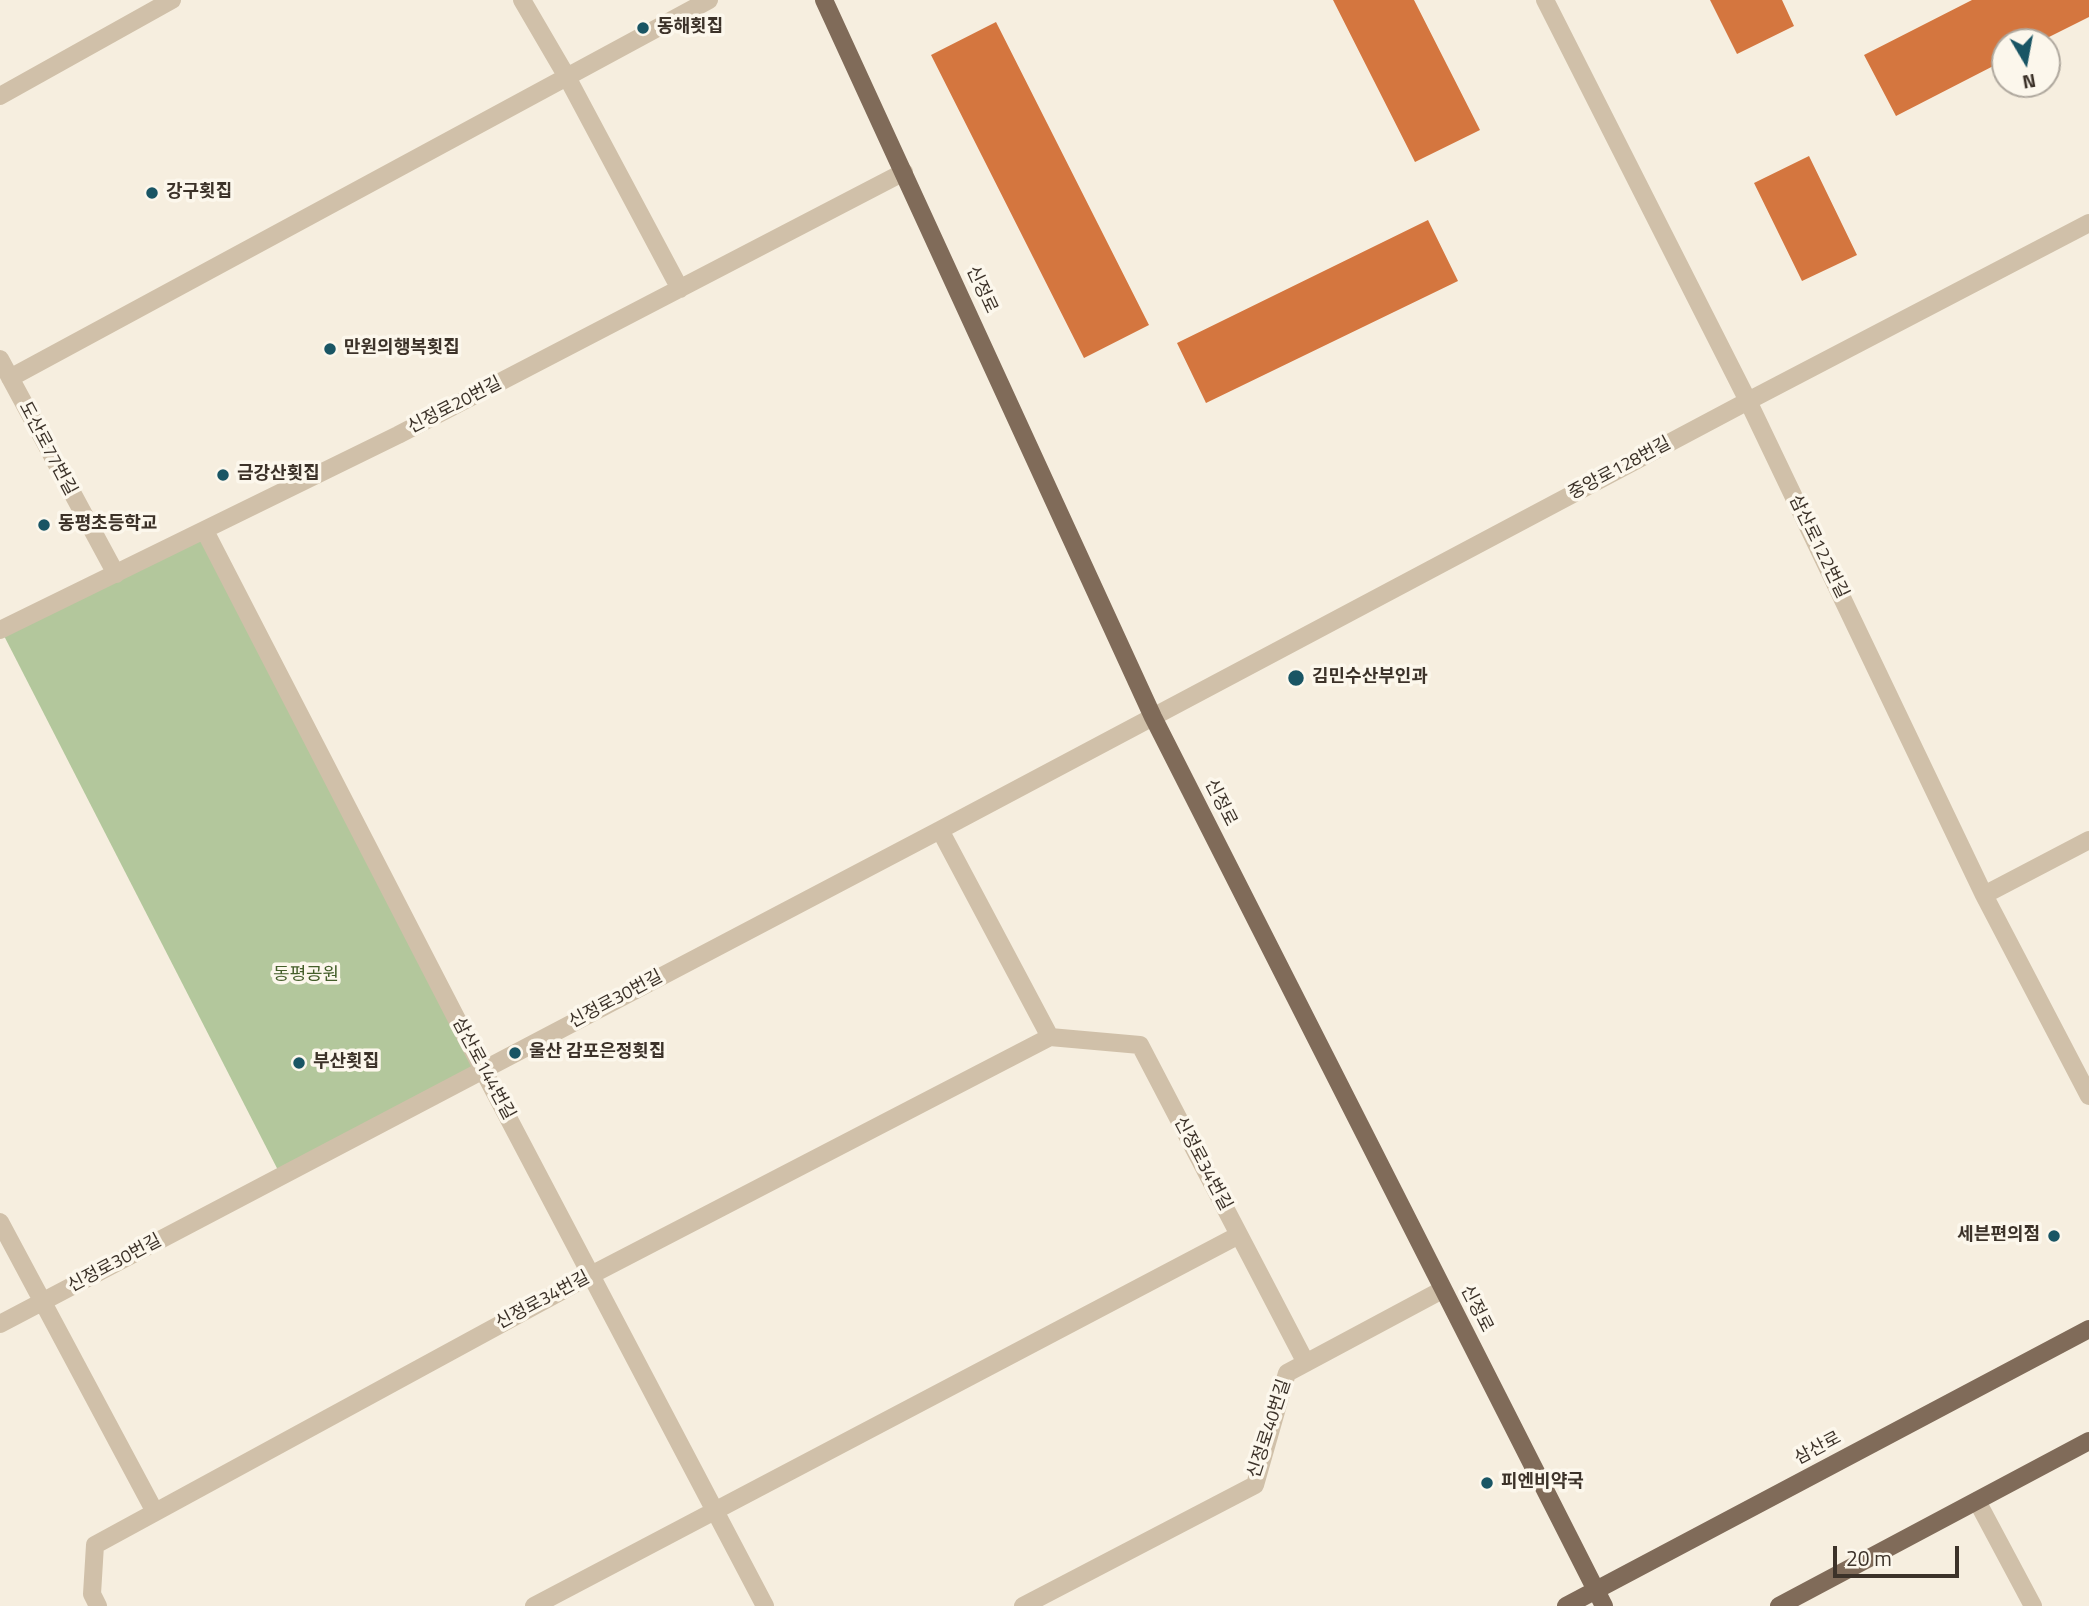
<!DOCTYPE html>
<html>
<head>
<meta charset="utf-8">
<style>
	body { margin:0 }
	#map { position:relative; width:2089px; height:1606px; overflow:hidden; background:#f6eedf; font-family:"Titillium Web",sans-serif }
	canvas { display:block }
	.north { position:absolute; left:1991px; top:28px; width:70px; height:70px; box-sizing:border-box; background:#fcf7ec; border:2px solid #afa89e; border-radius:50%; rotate:170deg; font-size:19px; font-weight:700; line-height:28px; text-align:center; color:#3c3229 }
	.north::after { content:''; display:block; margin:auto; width:24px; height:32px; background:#195564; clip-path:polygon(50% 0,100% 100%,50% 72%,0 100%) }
	.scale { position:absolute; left:1833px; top:1546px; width:126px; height:32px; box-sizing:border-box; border:4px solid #3c3229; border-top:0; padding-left:9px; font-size:21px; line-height:24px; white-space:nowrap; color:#3c3229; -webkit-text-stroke:5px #fcf7ec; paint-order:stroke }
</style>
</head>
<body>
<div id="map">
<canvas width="2089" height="1606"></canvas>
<div class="north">N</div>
<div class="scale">20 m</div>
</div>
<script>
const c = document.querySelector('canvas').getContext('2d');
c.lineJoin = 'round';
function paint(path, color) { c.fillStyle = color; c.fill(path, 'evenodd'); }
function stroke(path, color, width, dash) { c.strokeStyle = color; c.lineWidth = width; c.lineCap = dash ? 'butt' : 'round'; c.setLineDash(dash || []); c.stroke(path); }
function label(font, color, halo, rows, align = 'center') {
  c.font = font + ' "Titillium Web","Noto Sans KR",sans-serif'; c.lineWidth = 7; c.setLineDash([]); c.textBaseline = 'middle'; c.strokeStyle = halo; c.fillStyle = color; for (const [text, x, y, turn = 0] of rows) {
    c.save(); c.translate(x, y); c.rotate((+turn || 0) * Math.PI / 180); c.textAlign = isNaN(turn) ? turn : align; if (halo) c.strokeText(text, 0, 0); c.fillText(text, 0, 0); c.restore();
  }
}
paint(new Path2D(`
	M205 531 483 1070 281 1176 1 630Z`), '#b3c79c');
paint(new Path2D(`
	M1333 0H1414L1480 130 1415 162Z
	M1710 0H1782L1794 26 1737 54Z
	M1972 0H2089V17L2039 42H2005V60L1896 116 1864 55Z
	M996 22 1149 325 1084 358 931 55Z
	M1809 156 1857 255 1802 281 1754 183Z
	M1428 220 1458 281 1206 403 1177 343Z`), '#d4763f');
stroke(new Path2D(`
	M522 0 567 77 680 289
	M1545 0 1748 401 1984 895 2089 1096
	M0 96 172 0
	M0 359 116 574
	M10 378 709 0
	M205 531 483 1070 765 1606
	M0 630 398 435 904 172
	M940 830 1050 1037 1140 1045 1306 1363
	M1984 895 2089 840
	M0 1222 155 1512
	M0 1324 940 830 1748 401 2089 223
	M1977 1501 2033 1606
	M98 1606 92 1594 95 1545 591 1275 1050 1037
	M534 1606 1239 1235
	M1023 1606 1255 1485 1287 1373 1442 1290`), '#d0c0a9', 18);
stroke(new Path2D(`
	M824 0 1153 717 1604 1606
	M1566 1606 2089 1329
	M1779 1606 2089 1441`), '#806b59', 18);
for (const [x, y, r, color] of [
	[643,28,7,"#195564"],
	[152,193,7,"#195564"],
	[330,349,7,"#195564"],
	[223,475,7,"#195564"],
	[44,525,7,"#195564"],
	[1296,678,9,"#195564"],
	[515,1053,7,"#195564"],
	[299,1063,7,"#195564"],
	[2054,1236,7,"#195564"],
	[1487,1483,7,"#195564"]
]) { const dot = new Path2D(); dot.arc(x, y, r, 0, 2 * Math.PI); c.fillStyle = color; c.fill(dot); stroke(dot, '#fcf7ec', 2.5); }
label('bold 18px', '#3c3229', '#fcf7ec', [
	["동해횟집",657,28],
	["강구횟집",166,193],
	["만원의행복횟집",344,349],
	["금강산횟집",237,475],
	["동평초등학교",58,525],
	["김민수산부인과",1312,678],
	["울산 감포은정횟집",529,1053],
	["부산횟집",313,1063],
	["세븐편의점",2040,1236,"right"],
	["피엔비약국",1501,1483]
], 'left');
label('18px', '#3c3229', '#fcf7ec', [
	["신정로",981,290,65],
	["신정로20번길",455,406,-27],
	["도산로77번길",47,449,62],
	["중앙로128번길",1620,469,-28],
	["삼산로122번길",1818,547,64],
	["신정로",1220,803,63],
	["신정로30번길",616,1000,-28],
	["삼산로144번길",483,1069,62],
	["신정로34번길",1202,1164,62],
	["신정로30번길",115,1264,-28],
	["신정로34번길",543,1301,-28],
	["신정로",1476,1309,63],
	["신정로40번길",1270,1429,-72],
	["삼산로",1818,1449,-28]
]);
label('18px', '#445e2a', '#fcf7ec', [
	["동평공원",306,976]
]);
</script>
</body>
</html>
